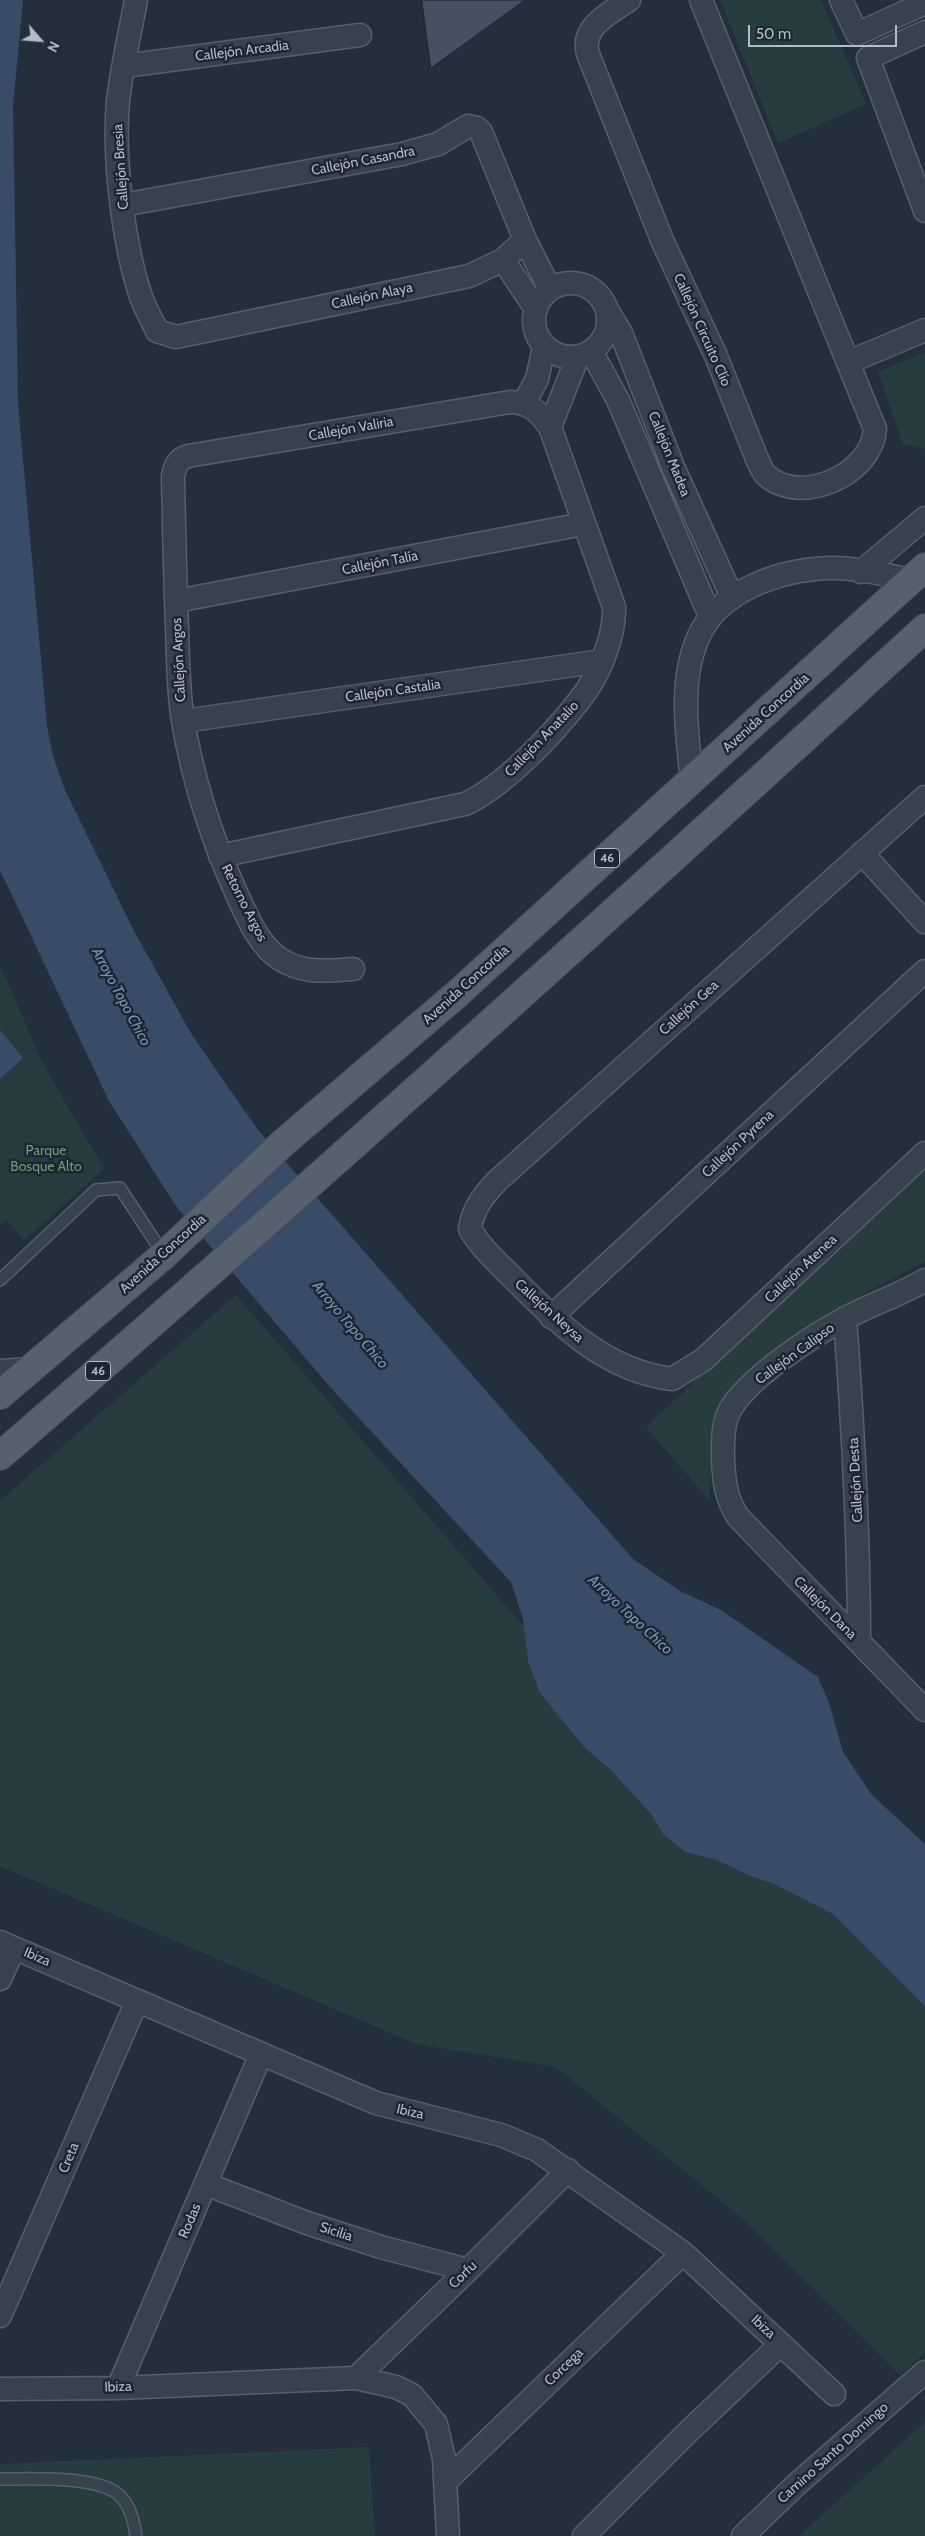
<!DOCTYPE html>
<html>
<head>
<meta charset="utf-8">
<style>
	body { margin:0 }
	#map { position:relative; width:925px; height:2536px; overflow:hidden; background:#242f3e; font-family:Cabin,sans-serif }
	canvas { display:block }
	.north { position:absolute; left:15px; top:15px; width:50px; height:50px; -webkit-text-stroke:4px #1d2633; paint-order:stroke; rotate:117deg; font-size:14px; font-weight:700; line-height:20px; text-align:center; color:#b4bcc9 }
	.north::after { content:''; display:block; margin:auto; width:18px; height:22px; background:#b4bcc9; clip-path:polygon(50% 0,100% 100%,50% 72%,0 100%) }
	.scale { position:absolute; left:748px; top:25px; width:149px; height:22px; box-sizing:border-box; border:2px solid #b4bcc9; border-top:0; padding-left:6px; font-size:15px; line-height:18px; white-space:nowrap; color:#b4bcc9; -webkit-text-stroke:4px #1d2633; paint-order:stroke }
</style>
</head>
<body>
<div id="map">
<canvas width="925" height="2536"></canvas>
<div class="north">N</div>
<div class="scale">50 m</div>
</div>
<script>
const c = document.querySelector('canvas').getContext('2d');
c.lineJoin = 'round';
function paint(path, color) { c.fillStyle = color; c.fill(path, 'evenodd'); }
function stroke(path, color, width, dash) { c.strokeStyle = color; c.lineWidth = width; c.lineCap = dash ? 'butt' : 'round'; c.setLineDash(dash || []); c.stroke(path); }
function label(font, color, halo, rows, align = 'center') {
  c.font = font + ' Cabin,sans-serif'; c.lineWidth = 5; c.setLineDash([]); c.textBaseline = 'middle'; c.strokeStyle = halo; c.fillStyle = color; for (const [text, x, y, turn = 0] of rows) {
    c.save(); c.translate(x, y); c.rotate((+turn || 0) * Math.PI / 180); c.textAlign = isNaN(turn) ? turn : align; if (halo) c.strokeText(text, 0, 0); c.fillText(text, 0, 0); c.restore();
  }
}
paint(new Path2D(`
	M720 0H821L866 104 778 143Z
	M925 352V449L903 444 878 372Z
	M0 965 43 1064 104 1169 24 1240 7 1220 0 1225Z
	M925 1165V1262C843 1303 781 1340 717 1406L709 1500 646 1427Z
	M236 1295 605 1720 925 1988V2353L900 2375 742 2218 556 2067 416 2044 0 1866V1501Z
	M925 2422V2536H799Z
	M369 2447 375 2536H0V2464Z`), '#263c3f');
paint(new Path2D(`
	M0 0H23L13 106 18 404 47 726 53 756 65 790 134 931 192 1035 258 1130 633 1559 680 1591 721 1610 818 1677 829 1703 843 1752 871 1794 925 1844V2006L833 1914 772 1883 748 1875 715 1859 685 1852 663 1834 652 1815 611 1770 585 1748 540 1693 528 1661 523 1619 511 1582 330 1387 176 1206 109 1101 0 870Z
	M0 1030 23 1058 0 1079Z`), '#394c67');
const building = new Path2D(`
	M422 0H525L431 68Z`);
paint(building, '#455162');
stroke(building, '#1f2835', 1);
const lane = new Path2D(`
	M0 1280 96 1190 120 1188 164 1255
	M0 2479C29 2479 91 2476 115 2492 129 2501 134 2520 136 2536`);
const street = new Path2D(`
	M136 0C130 33 122 67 118 101 113 158 123 242 141 297 145 308 152 320 157 331L176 337 469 276 503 260 525 240
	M629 0C610 13 580 27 588 54L662 240 716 356 757 459C760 464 762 472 767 476 802 506 872 474 875 429L701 0
	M841 0 857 34 925 3
	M925 32 868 58 925 211
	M124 66 360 35
	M123 205 402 154 438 144 468 126 477 128 481 132 525 240 550 289
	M503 260 536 309
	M534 320a37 37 0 1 1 74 0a37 37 0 1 1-74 0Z
	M607 310 621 333 674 469 732 597
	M591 351 618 400 710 616
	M849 362 925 330
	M524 403 537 379 544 347
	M550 427 578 356
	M861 572 925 518
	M176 601 583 524
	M184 721 602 661
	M692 781C687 735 679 681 698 638 718 590 780 570 829 568 856 567 885 575 911 580
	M925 797 497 1181C483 1196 473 1208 470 1229 481 1248 498 1263 513 1278 558 1324 606 1371 672 1379L703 1360 925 1153
	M862 853 925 922
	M220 856 465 804C503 787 552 735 578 702 598 678 615 638 614 607L550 427C539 412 529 402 510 402L188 456C178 459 175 466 173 476 174 526 175 577 177 627 178 658 178 690 183 721 193 780 211 836 235 890 246 914 258 945 280 959 303 974 327 971 353 969
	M925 1280C900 1295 872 1304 846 1318 812 1336 748 1378 730 1410 722 1425 723 1444 723 1459 724 1482 726 1498 738 1517L925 1710
	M551 1317 925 971
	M845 1318C853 1426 859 1534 859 1642
	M0 1371 30 1369
	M0 1942 376 2103 501 2135 537 2150 683 2253 834 2394
	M0 1979 14 1948
	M206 2184 307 2223 381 2247 468 2270
	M0 2316 137 2001
	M356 2378 468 2270 568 2170
	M118 2388 261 2054
	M0 2389 118 2388 356 2378 396 2387 412 2395 436 2424 444 2459 448 2536
	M445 2482 683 2253
	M584 2536 688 2432 781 2344
	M743 2536 797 2484 925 2372`);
const primary = new Path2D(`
	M0 1395 164 1255 283 1143 457 994 925 567
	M0 1456C313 1185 620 908 925 628`);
stroke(lane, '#565f6c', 14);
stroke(street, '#565f6c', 25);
stroke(primary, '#414a57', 30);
stroke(lane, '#38414e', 11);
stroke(street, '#38414e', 22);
stroke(primary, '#56606e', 28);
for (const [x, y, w] of [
	[607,858,25],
	[98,1371,25]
]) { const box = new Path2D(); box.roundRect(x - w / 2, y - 9.5, w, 19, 4); c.fillStyle = '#1d2633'; c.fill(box); stroke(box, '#b4bcc9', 1); }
label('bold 12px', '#b4bcc9', null, [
	["46",607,858],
	["46",98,1371]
]);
label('14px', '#b4bcc9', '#1d2633', [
	["Callejón Arcadia",242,51,-7],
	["Callejón Casandra",363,161,-11],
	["Callejón Bresia",121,167,-94],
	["Callejón Alaya",372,296,-12],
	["Callejón Circuito Clío",702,330,66],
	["Callejón Valiria",351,429,-10],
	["Callejón Madea",669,454,68],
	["Callejón Talía",380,563,-11],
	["Callejón Argos",179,660,-93],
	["Callejón Castalia",393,691,-8],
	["Avenida Concordia",766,713,-42],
	["Callejón Anatalio",542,739,-46],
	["Retorno Argos",244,903,63],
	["Avenida Concordia",466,985,-42],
	["Callejón Gea",689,1008,-42],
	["Callejón Pyrena",738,1144,-43],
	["Avenida Concordia",163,1254,-42],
	["Callejón Atenea",801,1269,-43],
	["Callejón Neysa",549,1311,42],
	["Callejón Calipso",795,1354,-36],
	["Callejón Desta",856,1480,-93],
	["Callejón Dana",825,1608,45],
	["Ibiza",37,1957,23],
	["Ibiza",410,2112,13],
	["Creta",69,2158,-67],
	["Rodas",190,2221,-67],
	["Sicilia",336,2232,18],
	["Corfu",463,2275,-44],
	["Ibiza",763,2327,43],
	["Corcega",564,2367,-44],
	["Ibiza",118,2387,-2],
	["Camino Santo Domingo",833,2453,-42]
]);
label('14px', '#6b9a76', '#1d2633', [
	["Parque",46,1151],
	["Bosque Alto",46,1167]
]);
label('italic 15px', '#7c92b1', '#1d2633', [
	["Arroyo Topo Chico",121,997,62],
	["Arroyo Topo Chico",350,1325,50],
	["Arroyo Topo Chico",630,1615,43]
]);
</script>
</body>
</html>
